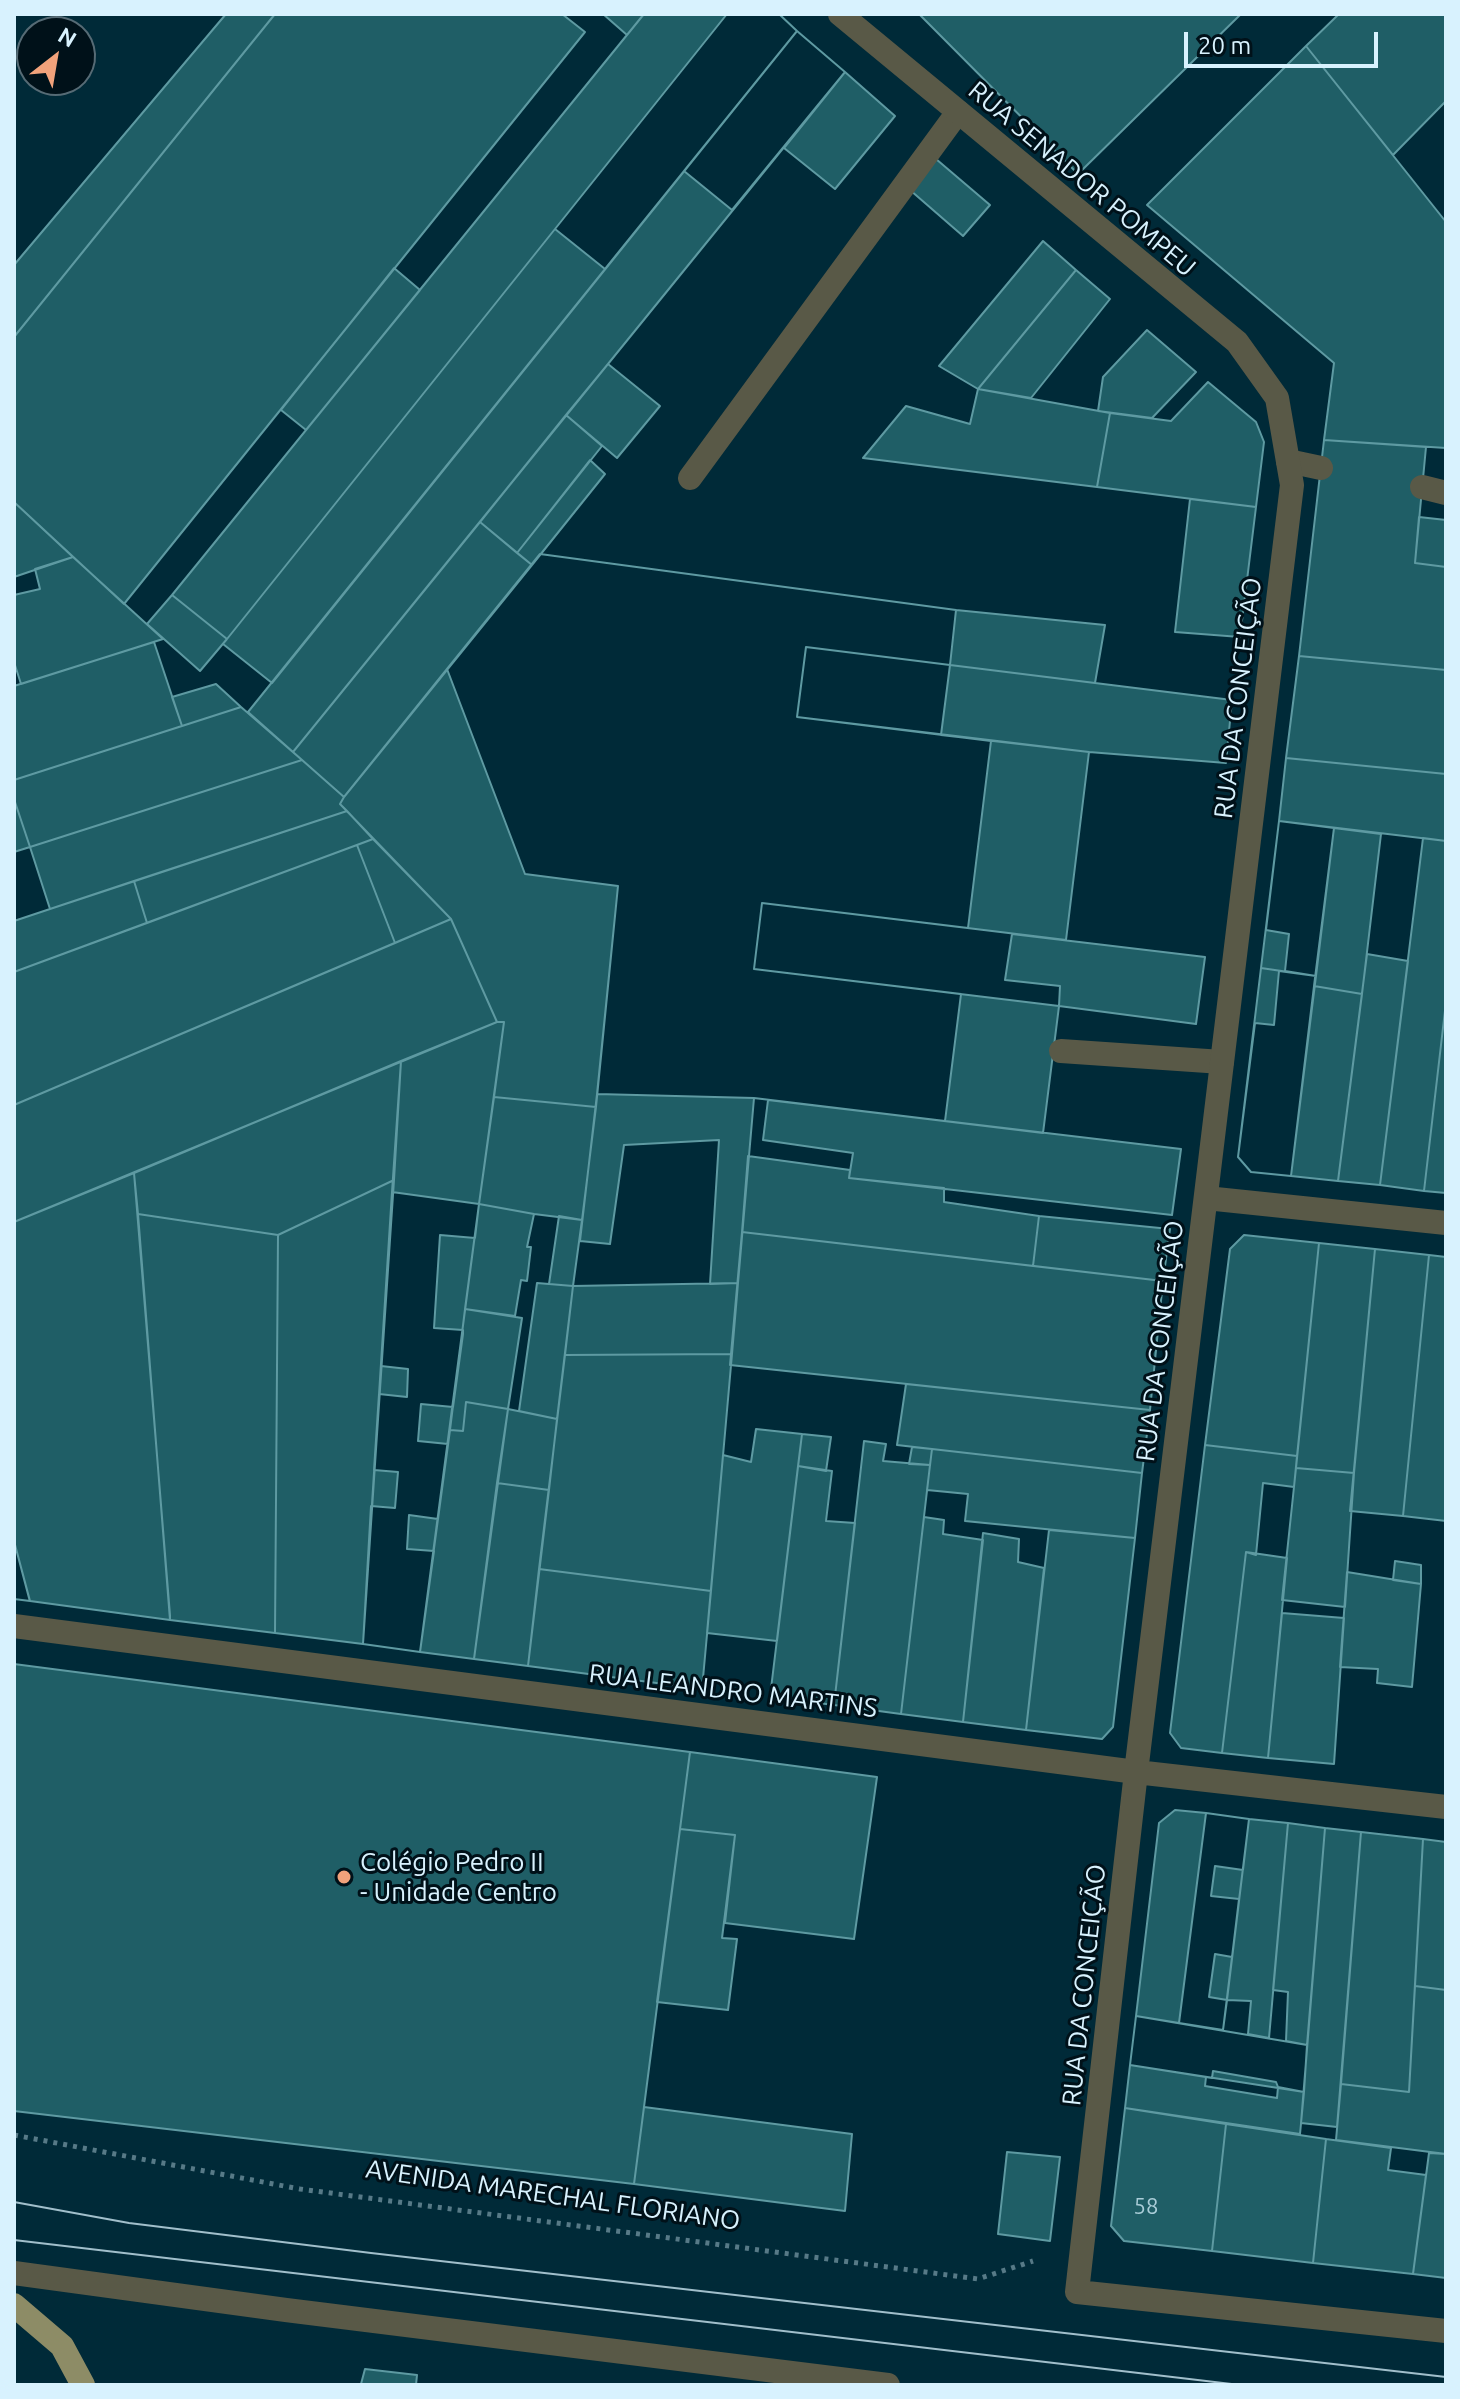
<!DOCTYPE html>
<html>
<head>
<meta charset="utf-8">
<style>
	body { margin:0 }
	#map { position:relative; width:1460px; height:2399px; overflow:hidden; background:#002a38; font-family:Ubuntu,sans-serif }
	canvas { display:block }
	.frame { position:absolute; inset:0; border:16px solid #d8f2fe; pointer-events:none }
	.north { position:absolute; left:16px; top:16px; width:80px; height:80px; box-sizing:border-box; background:#001119; border:2px solid #566b75; border-radius:50%; rotate:31deg; font-size:22px; font-weight:700; line-height:32px; text-align:center; color:#d8f2fe }
	.north::after { content:''; display:block; margin:auto; width:28px; height:36px; background:#f1a27b; clip-path:polygon(50% 0,100% 100%,50% 72%,0 100%) }
	.scale { position:absolute; left:1184px; top:32px; width:194px; height:36px; box-sizing:border-box; border:4px solid #d8f2fe; border-top:0; padding-left:10px; font-size:24px; line-height:28px; white-space:nowrap; color:#d8f2fe; -webkit-text-stroke:6px #001119; paint-order:stroke }
</style>
</head>
<body>
<div id="map">
<canvas width="1460" height="2399"></canvas>
<div class="frame"></div>
<div class="north">N</div>
<div class="scale">20 m</div>
</div>
<script>
const c = document.querySelector('canvas').getContext('2d');
c.lineJoin = 'round';
function paint(path, color) { c.fillStyle = color; c.fill(path, 'evenodd'); }
function stroke(path, color, width, dash) { c.strokeStyle = color; c.lineWidth = width; c.lineCap = dash ? 'butt' : 'round'; c.setLineDash(dash || []); c.stroke(path); }
function label(font, color, halo, rows, align = 'center') {
  c.font = font + ' Ubuntu,sans-serif'; c.lineWidth = 6; c.setLineDash([]); c.textBaseline = 'middle'; c.strokeStyle = halo; c.fillStyle = color; for (const [text, x, y, turn = 0] of rows) {
    c.save(); c.translate(x, y); c.rotate((+turn || 0) * Math.PI / 180); c.textAlign = isNaN(turn) ? turn : align; if (halo) c.strokeText(text, 0, 0); c.fillText(text, 0, 0); c.restore();
  }
}
const building = new Path2D(`
	M226 14H275L14 337V265Z
	M275 14H562L585 32 124 604 14 502V337Z
	M603 14H644L627 35Z
	M644 14H727L227 639 172 595Z
	M727 14H779L797 31 605 269 555 229Z
	M727 14H779L797 31 272 683 223 644Z
	M919 14H1241L1078 174Z
	M1339 14H1446V101L1393 155 1306 46Z
	M797 31 845 72 293 752 248 712Z
	M797 31 845 72 732 210 684 171Z
	M1306 46 1446 222V448L1324 440 1334 363 1147 205Z
	M845 72 895 116 835 189 784 148Z
	M936 159 990 205 963 236 910 190Z
	M1043 241 1076 270 978 389 939 366Z
	M394 268 420 290 306 430 281 410Z
	M1076 270 1110 299 1031 398 978 389Z
	M1147 330 1196 372 1152 418 1098 411 1103 377Z
	M608 364 660 406 617 458 566 415Z
	M1208 382 1256 422 1264 442 1256 507 1097 487 1110 413 1171 421Z
	M978 389 1110 413 1097 487 863 458 906 406 970 424Z
	M566 415 602 446 517 553 480 522Z
	M1324 440 1426 447 1415 563 1446 567V670L1299 656Z
	M590 460 605 474 532 565 517 553Z
	M1190 499 1256 507 1240 637 1175 632Z
	M14 502 73 557 14 577Z
	M1419 517 1446 520V567L1415 563Z
	M480 522 532 565 344 797 293 752Z
	M540 554 956 610 950 665 806 647 797 717 991 741 968 928 762 903 754 969 961 994 945 1121 754 1098 597 1094 618 886 525 874 447 669Z
	M540 554 956 610 950 665 806 647 797 717 1089 752 1066 940 762 903 754 969 1059 1006 1043 1133 754 1098 597 1094 618 886 525 874 447 669Z
	M73 557 163 639 21 684 14 662V595L40 589 35 569Z
	M172 595 227 639 200 671 147 624Z
	M956 610 1105 625 1095 683 950 665Z
	M154 642 182 726 14 780V686Z
	M1299 656 1446 670V774L1286 758Z
	M950 665 1232 700 1226 763 1089 752 941 735Z
	M447 669 525 874 618 886 596 1107 494 1097 504 1022H497L451 919 340 804 344 797Z
	M216 684 241 707 182 726 172 697Z
	M241 707 302 760 30 847 14 799V780Z
	M1286 758 1446 774V841L1279 821Z
	M302 760 344 797 340 804 347 811 50 909 30 847Z
	M14 799 30 847 14 852Z
	M347 811 373 839 147 923 134 881Z
	M1279 821 1334 828 1316 976 1285 971 1289 934 1266 930Z
	M1279 821 1334 828 1316 976 1261 968Z
	M1334 828 1381 834 1362 994 1314 986Z
	M1423 838 1446 841V1002L1424 1191 1380 1185Z
	M373 839 451 919 395 943 357 845Z
	M357 845 395 943 14 1105V972Z
	M134 881 147 923 14 972V921Z
	M451 919 497 1022 14 1222V1105Z
	M1012 934 1205 957 1196 1024 1059 1006 1060 986 1005 980Z
	M1367 954 1408 961 1380 1185 1338 1181Z
	M1261 968 1316 976 1291 1176 1251 1172 1238 1157Z
	M1279 971 1316 976 1291 1176 1251 1172 1238 1157 1255 1023 1274 1025Z
	M1314 986 1362 994 1338 1181 1291 1176Z
	M1446 1002V1193L1424 1191Z
	M497 1022H504L479 1204 392 1192 401 1061Z
	M401 1061 394 1180 278 1235 138 1214 134 1173Z
	M597 1094 754 1098 738 1283 710 1284 719 1140 624 1145 610 1244 580 1241Z
	M494 1097 596 1107 582 1220 534 1214 479 1204Z
	M768 1100 1181 1149 1172 1215 849 1178 853 1153 763 1140Z
	M748 1156 850 1170 849 1178 944 1188V1202L1039 1216 1033 1266 742 1232Z
	M134 1173 170 1615V1620L30 1601 14 1541V1222Z
	M394 1180 363 1644 275 1633 278 1235Z
	M392 1192 479 1204 420 1652 363 1644Z
	M392 1192 479 1204 475 1238 440 1235 434 1328 463 1330V1334L453 1407 421 1404 418 1441 448 1444 438 1519 409 1515 407 1549 434 1551 420 1652 363 1644 371 1506 395 1508 398 1472 374 1470 379 1394 407 1397 408 1369 381 1366Z
	M479 1204 534 1214 527 1247H531L527 1281 521 1280 515 1316 465 1309Z
	M138 1214 278 1235 275 1633 170 1620Z
	M559 1216 582 1220 573 1286 549 1284Z
	M1039 1216 1170 1229 1163 1281 1033 1266Z
	M742 1232 1163 1281 1150 1410 730 1365Z
	M1244 1235 1319 1243 1297 1456 1205 1445 1230 1249Z
	M1319 1243 1375 1249 1354 1473 1296 1468Z
	M1375 1249 1429 1255 1403 1516 1350 1511Z
	M1429 1255 1446 1257V1521L1403 1516Z
	M537 1283 573 1286 557 1419 519 1411Z
	M738 1283 732 1354 565 1355 573 1286Z
	M465 1309 522 1318 508 1409 466 1402 463 1431 450 1430Z
	M732 1354 711 1591 539 1569 565 1355Z
	M906 1384 1150 1410 1142 1473 897 1445Z
	M466 1402 508 1409 474 1659 420 1652 450 1430 463 1431Z
	M508 1409 557 1419 549 1490 497 1483Z
	M756 1429 802 1434 777 1641 707 1633 723 1455 751 1462Z
	M802 1434 831 1437 826 1471 798 1466Z
	M864 1441 886 1444 883 1461 930 1465 901 1714 834 1705Z
	M1205 1445 1297 1456 1294 1487 1263 1483 1256 1555 1246 1552 1222 1753 1181 1748 1170 1733Z
	M912 1447 932 1449 930 1465 909 1464Z
	M932 1449 1142 1473 1135 1538 965 1521 968 1494 927 1490Z
	M798 1466 832 1471 826 1521 855 1523 834 1705 770 1697Z
	M1296 1468 1354 1473 1345 1607 1282 1600Z
	M497 1483 549 1490 528 1666 474 1659Z
	M924 1517 944 1520 943 1534 983 1540 963 1722 901 1714Z
	M1049 1530 1135 1538 1113 1727 1102 1739 1026 1730Z
	M983 1533 1019 1539 1018 1562 1044 1568 1026 1730 963 1722Z
	M14 1541 29 1598 30 1601 14 1599Z
	M14 1541 29 1598 30 1601 14 1599Z
	M1246 1552 1287 1558 1268 1758 1222 1753Z
	M1395 1561 1421 1565V1584L1393 1580Z
	M539 1569 711 1591 702 1689 528 1666Z
	M1347 1572 1421 1584 1412 1687 1377 1683 1378 1669 1340 1667Z
	M1282 1613 1344 1618 1334 1764 1268 1758Z
	M14 1664 690 1752 634 2184 14 2111Z
	M690 1752 877 1777 854 1939 725 1923 735 1835 680 1829Z
	M1175 1810 1206 1813 1179 2023 1136 2016 1159 1823Z
	M1206 1813 1249 1819 1243 1870 1215 1866 1211 1896 1239 1899 1232 1957 1215 1954 1209 1997 1227 2000 1223 2030 1179 2023Z
	M1206 1813 1249 1819 1223 2030 1179 2023Z
	M1249 1819 1288 1823 1269 2038 1248 2034 1251 2001 1227 2000Z
	M1288 1823 1325 1828 1307 2045 1286 2041 1288 1992 1273 1990Z
	M1325 1828 1361 1832 1337 2127 1301 2123Z
	M680 1829 735 1835 722 1938 737 1939 728 2010 657 2002Z
	M1361 1832 1423 1839 1409 2092 1341 2084Z
	M1423 1839 1446 1842V1990L1415 1986Z
	M1415 1986 1446 1990V2154L1336 2140 1341 2084 1409 2092Z
	M1136 2016 1307 2045 1304 2092 1130 2065Z
	M1136 2016 1307 2045 1304 2092 1278 2087 1276 2082 1213 2071 1212 2078 1130 2065Z
	M1130 2065 1206 2077 1205 2086 1277 2098 1278 2087 1304 2092 1300 2134 1125 2108Z
	M644 2107 852 2134 845 2211 634 2184Z
	M1125 2108 1226 2124 1212 2251 1124 2241 1111 2226Z
	M1226 2124 1326 2139 1313 2263 1212 2251Z
	M1326 2139 1391 2148 1388 2170 1426 2175 1413 2274 1313 2263Z
	M1007 2152 1060 2157 1050 2241 998 2234Z
	M1429 2153 1446 2154V2278L1413 2274Z
	M365 2369 417 2375 416 2385H341L361 2384Z`);
paint(building, '#1f5e66');
stroke(building, '#5e9aa2', 2);
stroke(new Path2D(`
	M14 2135 300 2189 978 2279 1033 2261`), '#577a87', 5, [4, 6]);
stroke(new Path2D(`
	M1288 461 1321 468
	M690 478 958 112
	M1422 487 1446 493
	M1061 1051 1222 1062`), '#595947', 24);
stroke(new Path2D(`
	M840 14 1237 342 1277 398 1292 485 1136 1772 1077 2292 1446 2331
	M1206 1198 1446 1223
	M14 1626 1136 1772 1446 1807
	M14 2273 286 2310 888 2385`), '#595947', 24);
stroke(new Path2D(`
	M14 2305 62 2346 83 2385`), '#8d8c66', 24);
stroke(new Path2D(`
	M14 2202 129 2223 371 2253 1446 2377
	M14 2240 1240 2385`), '#a1bfcb', 2);
for (const [x, y, r, color] of [
	[344,1877,8,"#f1a27b"]
]) { const dot = new Path2D(); dot.arc(x, y, r, 0, 2 * Math.PI); c.fillStyle = color; c.fill(dot); stroke(dot, '#001119', 3); }
label('22px', '#aacdd8', null, [
	["58",1146,2207]
]);
label('26px', '#d8f2fe', '#001119', [
	["RUA SENADOR POMPEU",1082,179,40],
	["RUA DA CONCEIÇÃO",1238,698,-83],
	["RUA DA CONCEIÇÃO",1160,1341,-83],
	["RUA LEANDRO MARTINS",733,1691,7],
	["RUA DA CONCEIÇÃO",1084,1985,-84],
	["AVENIDA MARECHAL FLORIANO",553,2195,8]
]);
label('26px', '#d8f2fe', '#001119', [
	["Colégio Pedro II",360,1862],
	["- Unidade Centro",360,1892]
], 'left');
</script>
</body>
</html>
